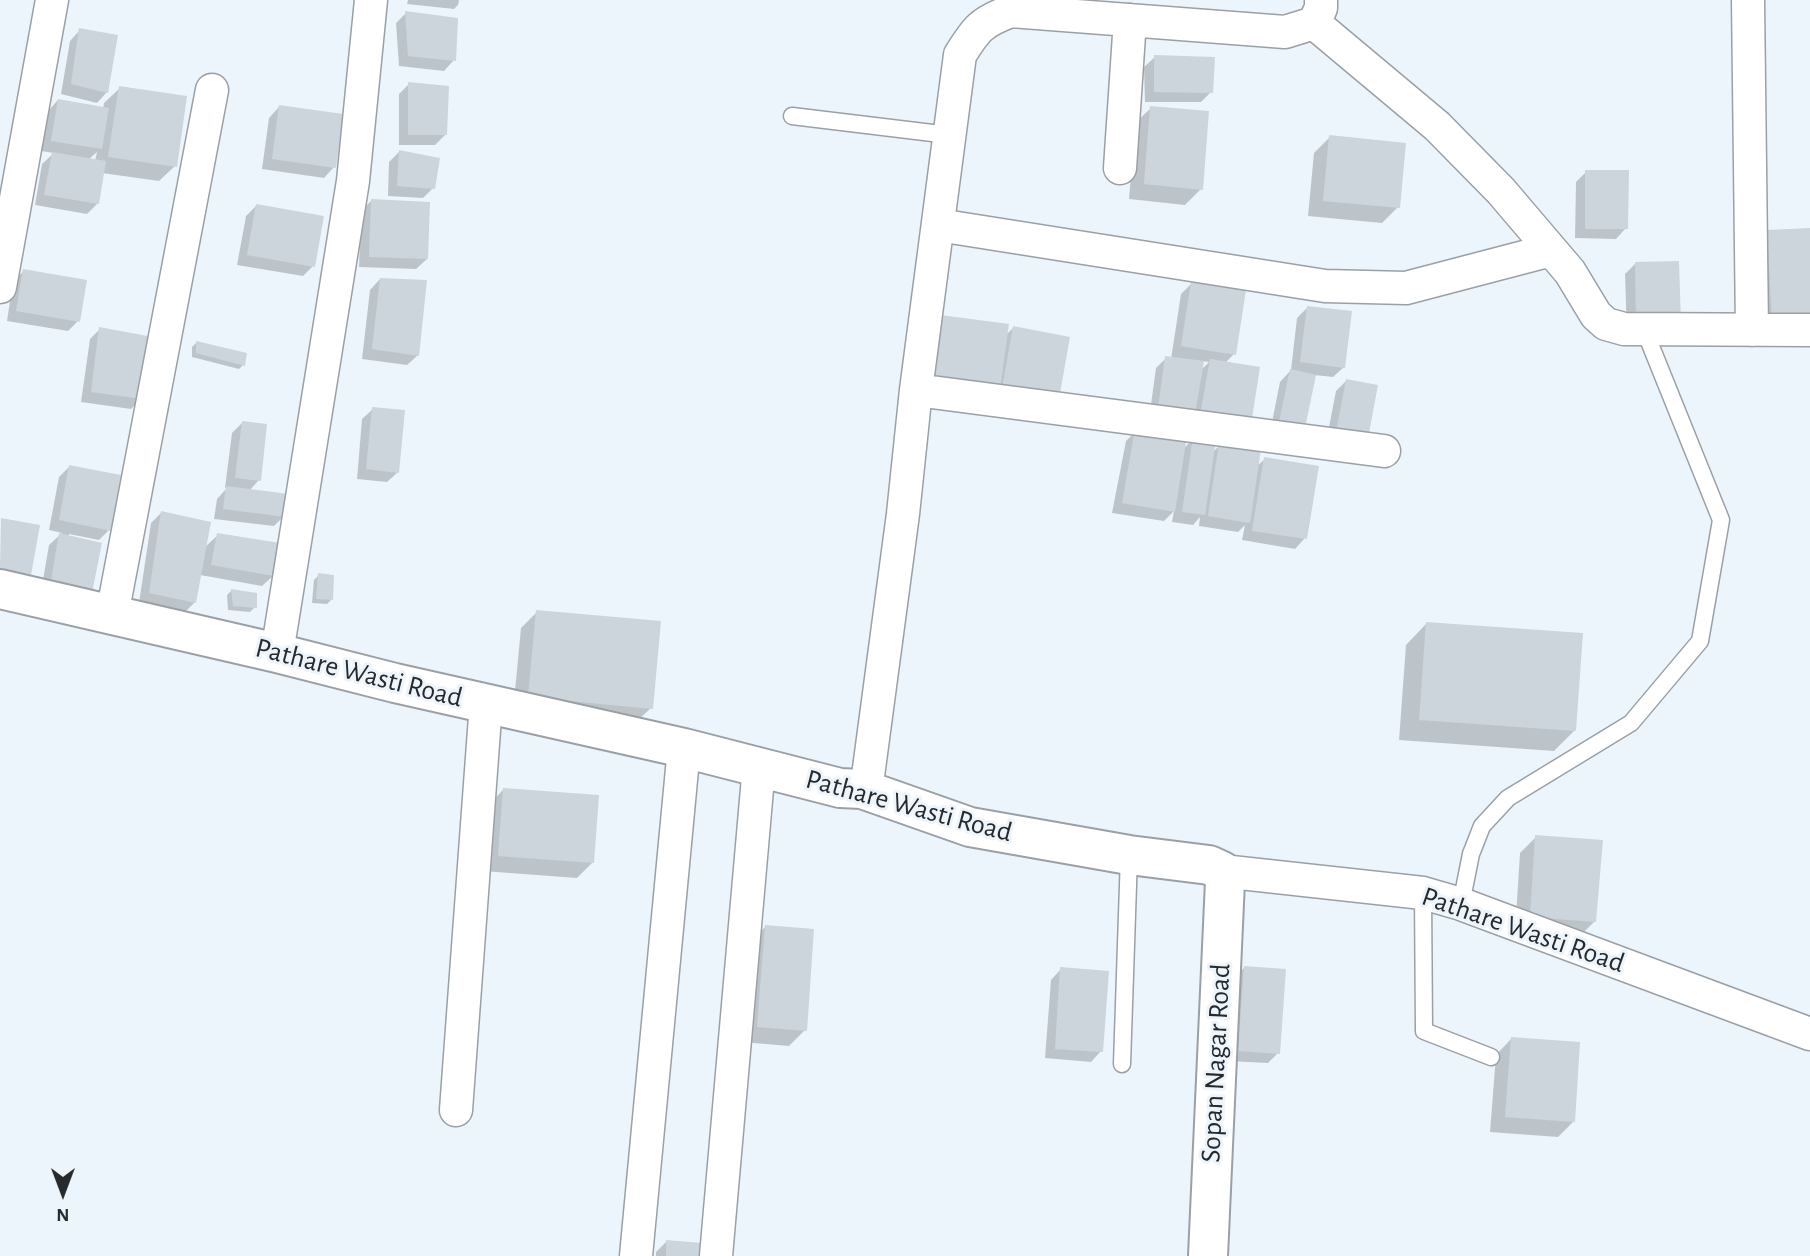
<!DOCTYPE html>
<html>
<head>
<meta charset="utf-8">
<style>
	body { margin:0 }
	#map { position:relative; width:1810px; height:1256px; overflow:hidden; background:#edf5fc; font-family:"Alegreya Sans",sans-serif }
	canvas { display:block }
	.north { position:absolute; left:28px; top:1158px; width:70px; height:70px; -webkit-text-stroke:5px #edf5fc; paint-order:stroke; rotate:180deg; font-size:19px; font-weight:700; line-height:28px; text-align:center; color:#262a2c }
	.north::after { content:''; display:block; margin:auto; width:24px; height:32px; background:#262a2c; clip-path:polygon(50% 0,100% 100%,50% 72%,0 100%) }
</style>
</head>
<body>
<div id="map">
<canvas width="1810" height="1256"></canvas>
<div class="north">N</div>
</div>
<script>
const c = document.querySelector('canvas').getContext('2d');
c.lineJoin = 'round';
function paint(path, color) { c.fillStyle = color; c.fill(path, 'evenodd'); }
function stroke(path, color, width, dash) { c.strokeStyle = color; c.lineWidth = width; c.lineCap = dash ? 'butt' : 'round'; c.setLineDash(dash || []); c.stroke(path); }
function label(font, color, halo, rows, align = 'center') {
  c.font = font + ' "Alegreya Sans",sans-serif'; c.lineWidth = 6; c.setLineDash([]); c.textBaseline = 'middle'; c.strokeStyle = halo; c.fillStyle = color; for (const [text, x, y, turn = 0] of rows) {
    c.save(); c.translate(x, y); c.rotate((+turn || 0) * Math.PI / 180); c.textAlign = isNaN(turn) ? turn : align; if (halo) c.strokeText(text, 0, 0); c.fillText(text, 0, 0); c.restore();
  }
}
paint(new Path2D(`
	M408 0H459L458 5 454 9 407 4Z
	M406 13 454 60 444 71 399 66 396 23Z
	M80 30 107 92 97 103 61 94 70 41Z
	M1155 57 1211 92 1201 102H1145L1144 67Z
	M409 84 445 135 435 145H399V94Z
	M120 88 175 166 159 181 102 173 97 204 87 214 35 205 42 164 54 153 41 151 48 111 58 100 103 108 104 103ZM97 152 95 161 88 160Z
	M279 107 334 167 324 178 262 169 269 118Z
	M1151 108 1201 189 1185 205 1129 199 1135 123Z
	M1330 137 1398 207 1382 223 1308 216 1314 153Z
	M399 152 433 188 423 198 388 196 389 162Z
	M1586 172 1626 228 1616 239 1575 238 1576 182Z
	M371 201 427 259 416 269 359 267 361 211Z
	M256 206 313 266 303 276 237 265 246 216Z
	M1810 230V334L1757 337 1752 248 1768 232Z
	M1678 263 1627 334 1625 274 1635 264Z
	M24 271 78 321 68 331 7 321 13 281Z
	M380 279 418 355 407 365 362 359 370 290Z
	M1191 284 1234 354 1225 363 1249 424 1149 419 1156 368 1166 358 1171 359 1181 294ZM1202 361 1209 362 1200 371Z
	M1308 307 1344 367 1333 377 1314 375 1269 437 1280 382 1291 370 1297 318Z
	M1013 328 1068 339 992 399 1006 335Z
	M100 329 141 399 131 409 81 402 90 339Z
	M196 343 243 365 239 369 192 357V347Z
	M1346 381 1376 387 1325 448 1336 391Z
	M373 409 398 472 387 482 357 479 362 419Z
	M242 423 259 480 249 491 284 516 274 526 214 519 217 499 227 488H225L232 433Z
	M1136 431 1183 449 1193 439 1212 453 1220 445 1256 467 1265 459 1305 538 1295 549 1242 540 1245 525 1238 532 1199 526 1200 517 1193 525 1172 522 1174 511 1164 521 1112 513 1126 441Z
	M69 467 109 530 99 540 69 534 68 537 100 545 39 603 49 545 62 533 49 530 59 477Z
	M161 513 205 547 218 535 273 576 262 586 200 575 195 602 184 613 139 603 151 523Z
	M2 520 29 574 19 584 0 580Z
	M319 575 332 599 327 604 312 603 314 580Z
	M232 590 255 607 250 612 228 610 227 595Z
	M537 612 651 708 635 723 513 712 521 628Z
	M1426 624 1575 730 1554 751 1399 740 1406 645Z
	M503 790 593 862 577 878 483 871 488 805Z
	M1536 837 1595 921 1579 937 1515 932 1520 853Z
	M765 927 805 1030 789 1046 742 1042 750 943Z
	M1244 968 1278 1053 1268 1063 1228 1061 1234 978Z
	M1061 969 1101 1051 1091 1062 1045 1058 1051 980Z
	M1511 1039 1573 1122 1558 1137 1490 1132 1496 1055Z
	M666 1242 700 1256H656V1252Z`), '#0003');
paint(new Path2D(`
	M405 11 458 18 456 61 408 56Z
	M79 28 118 35 108 93 71 84Z
	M1154 55 1215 57 1213 93 1154 92Z
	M408 82 449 86 447 135H408Z
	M119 86 187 96 177 167 108 157Z
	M58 99 109 108 102 149 51 141Z
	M279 105 343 114 336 168 272 159Z
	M1150 106 1209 111 1203 190 1144 184Z
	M1329 135 1406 143 1400 208 1323 201Z
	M399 150 440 158 435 189 397 186Z
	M52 152 106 161 99 204 44 195Z
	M1585 170H1629L1628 229H1585Z
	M371 199 430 202 428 259 369 257Z
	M256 204 324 216 315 267 247 255Z
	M1810 228V320L1772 322 1767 230Z
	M1679 261 1681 323 1636 324 1635 262Z
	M23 269 87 280 80 322 16 311Z
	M380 278 427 280 419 356 372 349Z
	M1191 282 1246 290 1236 355 1181 346Z
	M1307 306 1352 311 1345 368 1300 362Z
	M933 314 1009 324 1000 389 924 378Z
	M1013 326 1070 337 1059 399 1002 389Z
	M99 327 153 337 143 399 91 392Z
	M196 341 247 353 245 366 196 353Z
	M1165 356 1204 361 1195 414 1158 409Z
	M1210 359 1260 367 1251 425 1200 416Z
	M1290 369 1316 375 1304 433 1278 427Z
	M1346 379 1378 385 1367 444 1335 438Z
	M372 407 405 410 399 473 366 469Z
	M242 421 267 424 261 481 235 478Z
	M1135 429 1187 435 1175 512 1122 503Z
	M1193 437 1216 440 1205 515 1182 512Z
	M1219 443 1261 449 1250 523 1208 516Z
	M1264 457 1319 466 1307 539 1252 531Z
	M69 465 121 475 111 531 59 520Z
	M226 486 289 494 286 517 223 509Z
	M161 511 211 522 196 603 149 593Z
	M1 518 40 525 31 575 0 568Z
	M59 533 102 543 90 603 49 593Z
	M217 533 280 543 274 576 211 565Z
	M318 573 334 575 333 600 316 599Z
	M231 589 257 593V608L233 606Z
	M536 610 661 621 653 709 528 697Z
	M1426 622 1583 633 1576 731 1419 720Z
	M503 788 599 795 594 863 498 856Z
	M1535 835 1603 840 1596 922 1530 917Z
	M765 925 814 929 807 1031 757 1027Z
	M1244 966 1286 969 1280 1054 1238 1051Z
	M1060 967 1109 971 1103 1052 1055 1049Z
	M1511 1037 1580 1042 1575 1122 1505 1117Z
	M666 1240 702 1243V1256H666Z`), '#ccd5db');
const service = new Path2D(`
	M792 116 949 135
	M1423 893 1424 1031 1491 1057
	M1461 904 1471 854 1482 826 1508 798 1631 723 1700 641 1721 520 1644 329
	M1122 1064 1129 855`);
const minor = new Path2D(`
	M1748 0 1752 330
	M1314 23 1437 126 1501 191 1570 272 1596 315 1606 324 1624 329 1810 330
	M1120 168 1130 20
	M938 225 1325 286 1406 288 1551 250
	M0 287 52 0
	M916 390 1384 451
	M112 615 212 90
	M277 653 353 181 371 0
	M862 789 868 776 903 514 916 390 960 55C976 29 981 22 1011 11L1285 32 1314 23 1321 8V0
	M1222 871 1423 893 1461 904 1810 1034
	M456 1110 486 703
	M636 1256 684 748
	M716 1256 759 766`);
const tertiary = new Path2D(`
	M0 589 277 653 395 683 684 748 840 788 862 789 970 827 1129 855 1209 865 1222 871 1225 881 1208 1256`);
stroke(service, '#99a1a6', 19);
stroke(minor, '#99a1a6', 35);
stroke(tertiary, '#99a1a6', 42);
stroke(service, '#fff', 16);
stroke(minor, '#fff', 32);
stroke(tertiary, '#fff', 38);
label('28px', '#262a2c', '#edf5fc', [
	["Pathare Wasti Road",359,673,14],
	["Pathare Wasti Road",909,806,15],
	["Pathare Wasti Road",1523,930,19],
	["Sopan Nagar Road",1216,1063,-87]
]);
</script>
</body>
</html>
